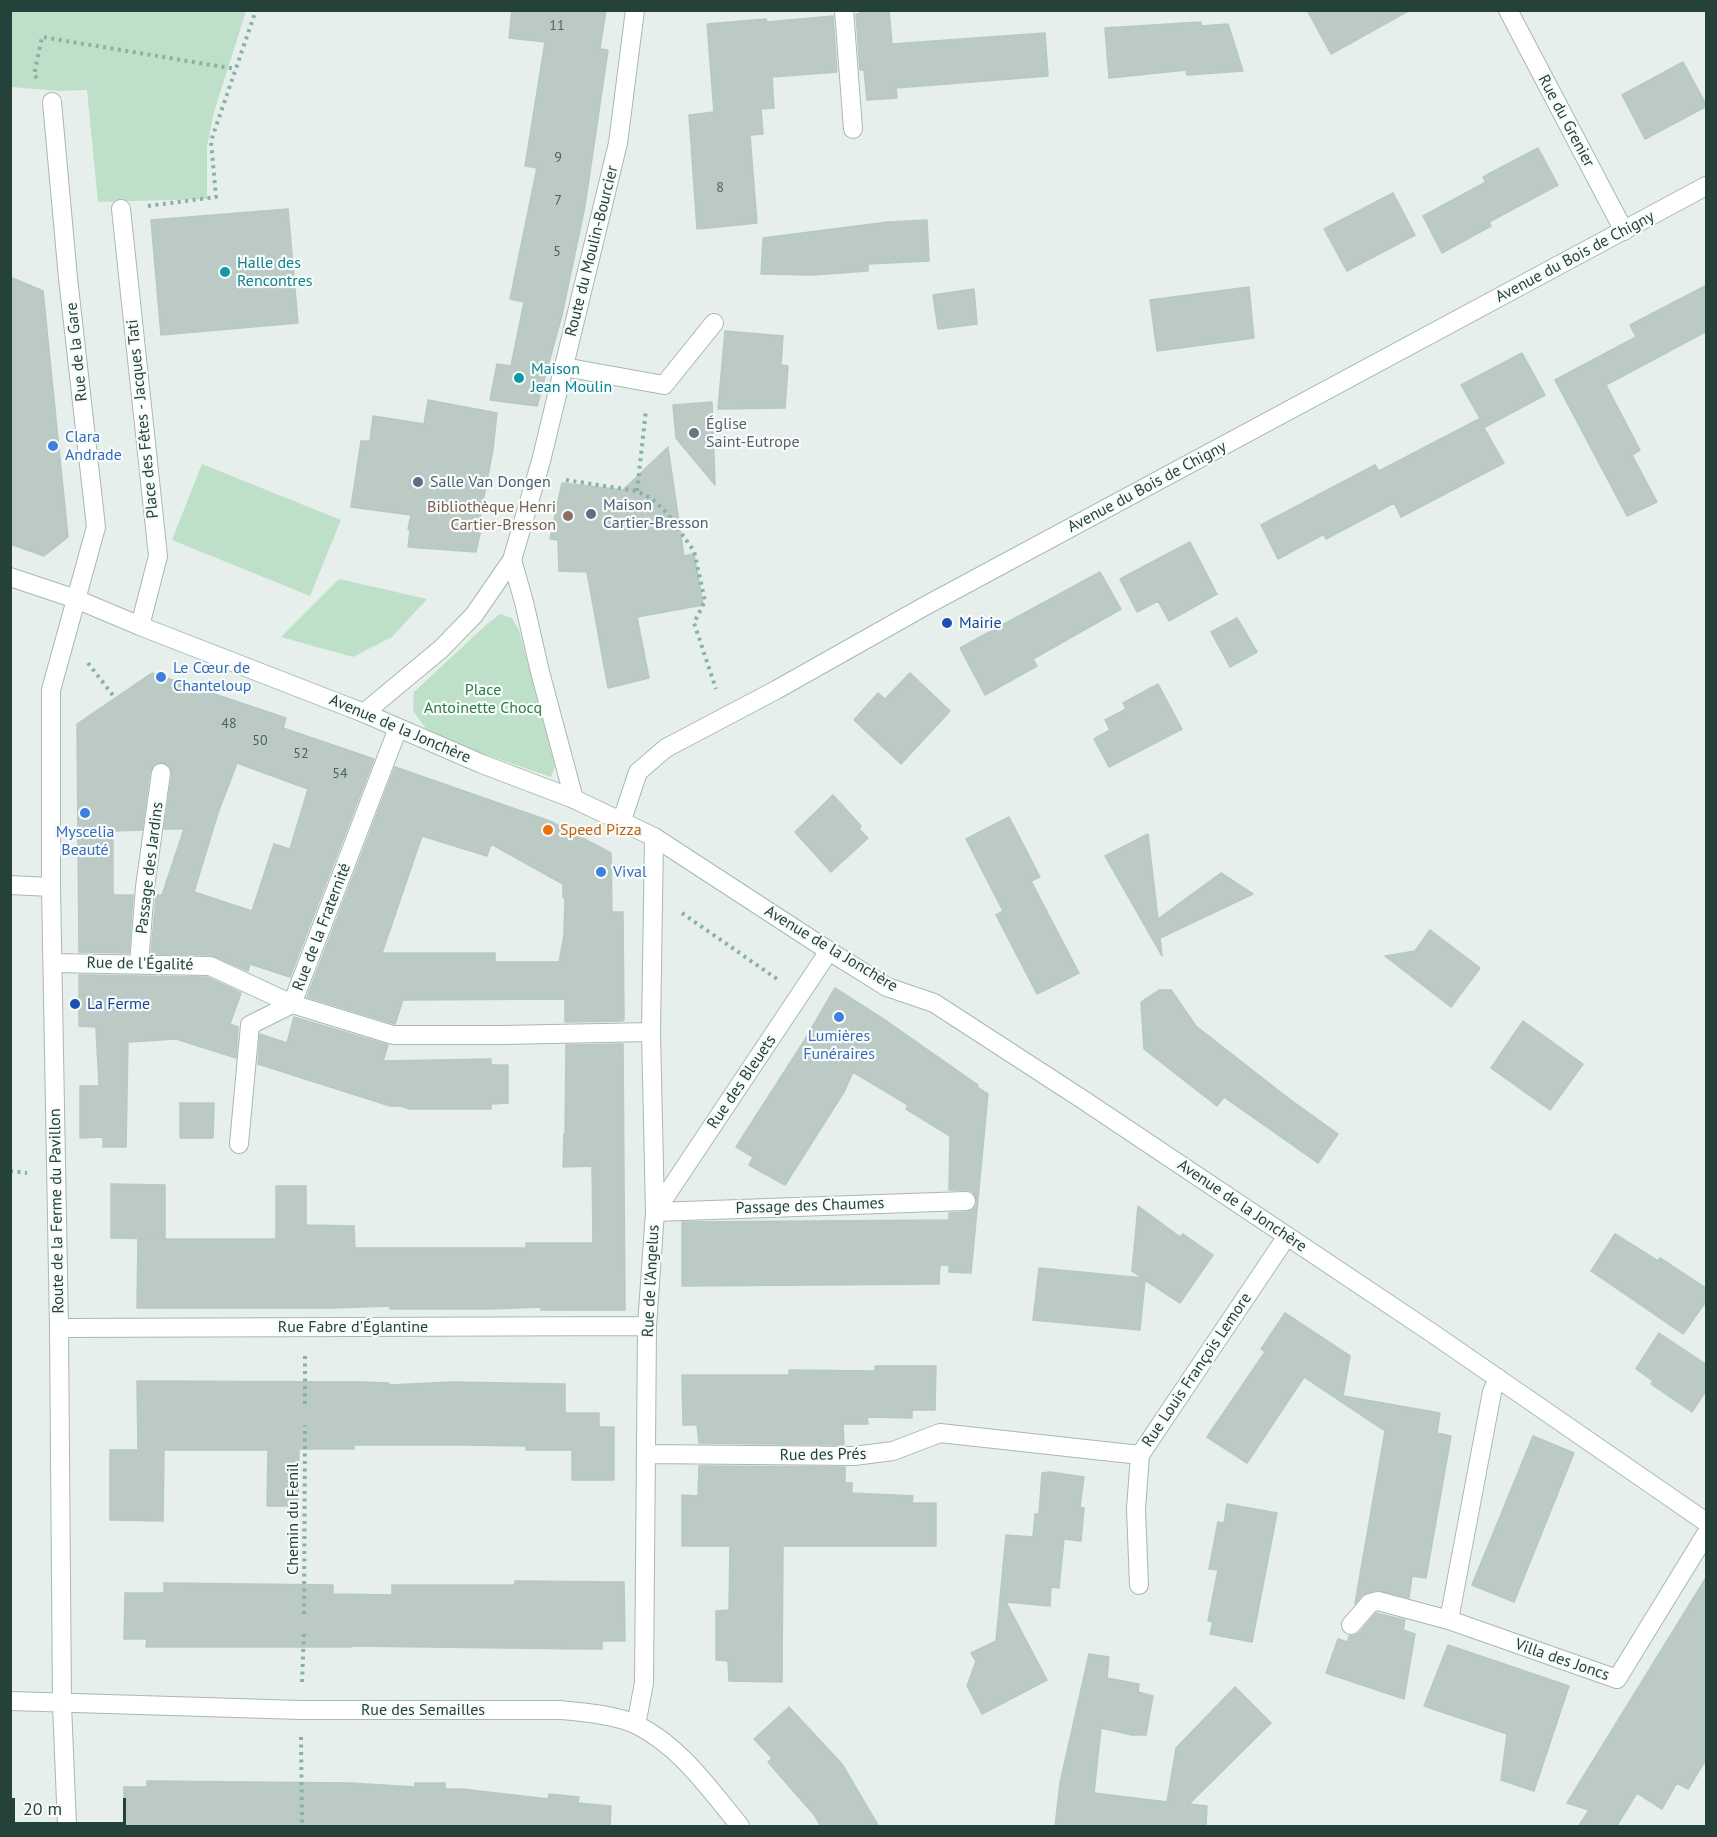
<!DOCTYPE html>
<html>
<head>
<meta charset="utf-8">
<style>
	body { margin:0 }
	#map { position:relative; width:1717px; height:1837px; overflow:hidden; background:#e6efeb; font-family:"PT Sans",sans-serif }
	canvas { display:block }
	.frame { position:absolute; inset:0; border:12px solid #24423a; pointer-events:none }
	.scale { position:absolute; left:12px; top:1798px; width:114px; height:27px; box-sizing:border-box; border:3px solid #24423a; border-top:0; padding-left:8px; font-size:18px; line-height:21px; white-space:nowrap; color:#24423a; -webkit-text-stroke:4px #f7fbf9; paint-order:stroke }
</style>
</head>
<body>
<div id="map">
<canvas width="1717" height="1837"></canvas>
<div class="frame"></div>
<div class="scale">20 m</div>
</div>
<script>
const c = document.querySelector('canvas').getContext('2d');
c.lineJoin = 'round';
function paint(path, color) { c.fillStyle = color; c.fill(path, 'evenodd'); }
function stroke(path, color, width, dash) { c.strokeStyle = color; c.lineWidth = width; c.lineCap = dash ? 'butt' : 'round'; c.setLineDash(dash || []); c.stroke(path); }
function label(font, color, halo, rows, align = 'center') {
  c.font = font + ' "PT Sans",sans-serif'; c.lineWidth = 4.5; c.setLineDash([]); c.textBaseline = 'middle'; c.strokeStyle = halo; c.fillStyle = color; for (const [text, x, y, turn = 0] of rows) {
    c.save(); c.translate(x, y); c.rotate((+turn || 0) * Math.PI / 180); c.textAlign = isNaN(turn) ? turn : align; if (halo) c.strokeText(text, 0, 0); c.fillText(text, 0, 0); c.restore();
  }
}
paint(new Path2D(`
	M10 11H246L214 112 207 147V199L98 202 87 90 60 91 11 87Z
	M202 464 341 520 310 596 172 540Z
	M339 579 427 599 392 637 353 657 281 637Z
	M500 614 512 618 519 630 555 767 551 777 449 742 429 733 413 711 414 692 485 626Z`), '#bfe0c8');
const building = new Path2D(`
	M512 10H606L600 49 608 50 585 206 562 315 537 406 490 400 497 364 511 366 524 302 510 299 537 168 525 166 545 42 509 38Z
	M859 10H889L892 44 1045 33 1048 76 896 88 897 98 867 100 864 70H860L856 14H860Z
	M1307 10H1410L1331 54Z
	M833 16 837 72 772 77 774 108 761 109 763 134 750 135 757 223 697 229 689 115 714 112 707 24 766 19 767 22Z
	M1201 22V26L1228 24 1243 71 1187 75 1186 70 1109 78 1105 28Z
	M1683 62 1707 106 1645 139 1622 95Z
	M1538 148 1558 185 1489 222 1491 226 1442 253 1423 216 1486 182 1483 177Z
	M1393 193 1415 235 1347 271 1324 229Z
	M288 209 298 323 161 335 151 220Z
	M927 220 929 261 868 264V271L813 275 761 274 763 238 888 222Z
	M10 277 43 291 68 537 44 556 10 544Z
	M1707 285V331L1606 385 1640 450 1632 455 1657 502 1627 516 1555 380 1636 337 1630 325Z
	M1249 287 1254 338 1157 351 1150 300Z
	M974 289 977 324 938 329 933 295Z
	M725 331 783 336 781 365 788 366 785 408 718 409Z
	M1522 353 1545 395 1485 427 1461 385Z
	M428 400 497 413 493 449 479 523 482 524 476 552 408 547 410 530 408 529 411 515 351 507 361 441H370L373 416 424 424Z
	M712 402 715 485 676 438 673 405Z
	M1479 419 1504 463 1401 517 1394 503 1326 539 1324 534 1278 559 1261 525 1375 465 1379 471Z
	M668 447 684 556 694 554 703 605 637 617 649 678 608 688 587 572 559 571 558 540 550 539 562 483 623 490Z
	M1190 542 1217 594 1169 621 1158 601 1137 612 1120 579Z
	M1100 572 1121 609 1033 659 1037 666 985 695 960 648Z
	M1237 618 1257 652 1230 667 1211 632Z
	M152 673 286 718 283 728 374 759 290 977 250 964 248 971 211 955 151 954 156 895H162L184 829H164L172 774 168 765 162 762 153 766 150 771 142 830 113 831V895H133L129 953 79 952 77 724ZM237 763 308 789 290 849 274 844 252 911 194 892 218 813Z
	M910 673 950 711 901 764 854 720 878 693 885 699Z
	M1158 684 1182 729 1109 767 1094 739 1110 730 1105 720 1126 709 1123 703Z
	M395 767 550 821 611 853 612 912H623L624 1020 622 1021 565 1022V999L403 1000 395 1024 307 997ZM422 836 487 856 491 844 563 884V898H565L564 935 559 962H495V953H382Z
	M833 795 861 826 859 829 868 838 831 872 795 832Z
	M1009 817 1040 877 1031 881 1079 973 1037 994 996 915 1003 911 966 839Z
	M1148 834 1158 919 1221 873 1253 894 1160 938 1162 956 1105 856Z
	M1430 930 1480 968 1451 1007 1385 956 1415 951Z
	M79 975 207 977 241 993 230 1024 238 1027 236 1058 176 1039 128 1042 126 1147H103V1137L80 1138V1086H99L96 1027 79 1026Z
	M835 988 888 1022 978 1085 977 1087 988 1094 971 1273 949 1272V1265H940L939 1284 682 1286V1222L949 1220V1213L967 1212 972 1210 976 1206 977 1200 972 1191 966 1190H949L950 1136 906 1109 908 1105 853 1072 844 1092 785 1185 749 1165 753 1157 736 1147 804 1041Z
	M1159 990H1171L1196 1026 1288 1098 1338 1134 1318 1163 1224 1097 1217 1106 1144 1049 1141 1002Z
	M294 1017 388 1045 383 1061 491 1059V1065H508V1103L491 1104V1109H410L400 1106H390L258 1064 260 1034 287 1043Z
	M1523 1021 1583 1064 1550 1110 1491 1068Z
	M623 1044 625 1310H541V1307L490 1309H390V1306L332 1308H137L138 1239H276V1186H306V1225L354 1226 355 1248H526V1243H593L592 1166 563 1167 564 1134H565L566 1045Z
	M180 1103H214L213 1138H180Z
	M111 1184 165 1185V1239L111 1238Z
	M1138 1206 1180 1237 1183 1234 1213 1255 1180 1303 1145 1280 1140 1330 1033 1320 1039 1268 1143 1278 1132 1271Z
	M1615 1234 1658 1261 1660 1258 1707 1289V1300L1683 1334 1591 1271Z
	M1285 1313 1350 1356 1343 1396 1440 1413 1437 1433 1451 1436 1426 1578 1412 1576 1409 1598 1376 1590 1362 1595 1355 1604 1385 1431 1304 1377 1247 1463 1207 1437 1265 1352 1261 1349Z
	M1659 1333 1707 1365V1389L1692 1412 1651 1384 1653 1381 1636 1369Z
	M875 1366H936L935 1410H912V1418L867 1417 868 1424H843L844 1445 699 1443 697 1425H683L682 1375H789V1370L875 1371Z
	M137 1381 360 1382 389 1383V1385L452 1382 565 1384V1413H599V1427H614V1480H572V1450H526V1446L464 1445H354V1449H299L298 1506H267L268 1450H164L163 1521 110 1520V1450H138Z
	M1533 1436 1574 1453 1514 1602 1472 1585Z
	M699 1466 845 1467V1483H852V1493L913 1496 912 1503H936V1546H783L782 1682 729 1681 728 1661 716 1660V1611L729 1610 730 1546H682V1495L698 1496Z
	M1050 1472 1084 1477 1080 1507 1084 1508 1081 1541 1064 1539 1059 1588 1051 1587 1050 1606 1006 1602 1047 1680 982 1714 967 1686 976 1661 971 1653 996 1641 1006 1535 1033 1537 1035 1514H1039L1042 1473Z
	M1227 1504 1277 1513 1252 1642 1210 1634 1213 1622 1208 1621 1218 1570 1209 1569 1218 1522 1224 1523Z
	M1707 1576V1758L1688 1789 1677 1783 1662 1809 1637 1793 1616 1827H1578L1589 1810 1567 1803Z
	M515 1581 624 1582 625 1641H602V1649H587L351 1646V1647H146L147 1639H124L125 1593H164V1583L333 1585V1594L392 1595V1585H515Z
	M1376 1613 1405 1620 1403 1630 1415 1634 1404 1699 1326 1673 1338 1639 1348 1642 1349 1636H1354L1359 1633Z
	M1448 1645 1569 1686 1534 1791 1501 1780 1507 1734 1424 1706Z
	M1089 1654 1109 1657 1107 1678 1139 1684 1138 1692 1153 1696 1146 1735H1132L1101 1728 1094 1793 1167 1802 1176 1748 1235 1687 1271 1723 1189 1804 1207 1806 1206 1827H1055L1060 1783Z
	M789 1707 842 1764 879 1827H821L815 1816 768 1762 772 1758 754 1739Z
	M147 1781 350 1783 415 1787V1783H445V1789H462L548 1799 549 1794 579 1797 578 1803 611 1806 610 1827H124V1787H147Z`);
paint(building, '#bbcac4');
stroke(building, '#b8c9c2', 1.5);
const lane = new Path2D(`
	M844 10 853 129
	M121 209 158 556 140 626
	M564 367 664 385 714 323
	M10 885 51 887
	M139 964 145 887 161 773
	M1449 1620 1492 1392 1498 1378
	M1351 1625 1370 1603 1378 1601 1449 1620 1617 1679 1706 1534`);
const street = new Path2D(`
	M1508 10 1624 231
	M52 102 68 278 96 527 51 690V887L59 1328 62 1704 67 1826
	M512 560 524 602 540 672 574 799
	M364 713 441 649 474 615 512 560 541 461 618 143 635 10
	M53 963 210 966 292 1004 393 1035H502L651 1032
	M239 1144 250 1025 292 1004 398 728
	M655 1212 829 951
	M655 1212 966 1201
	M59 1328 647 1326
	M646 1454 854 1456 893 1451 940 1433 1140 1455
	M1139 1585 1136 1509 1140 1455 1287 1236
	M10 1701 301 1710H560C582 1712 617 1715 637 1725 681 1747 710 1790 740 1826
	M636 1725 644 1683 647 1326 655 1212 651 1032 654 837`);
const secondary = new Path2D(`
	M10 577 76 599 140 626 364 713 482 764 574 799 654 837 829 951 887 987 934 1003 1082 1099 1432 1333 1706 1522
	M622 820 638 772 666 748 776 690 925 606 1706 186`);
stroke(lane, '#a8b8b2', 20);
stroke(street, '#a8b8b2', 20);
stroke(secondary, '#a4bbb3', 20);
stroke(new Path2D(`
	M37 78 34 75 42 37 236 69
	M148 206 216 197 211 141 256 10
	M566 480 637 491 651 498 667 513 694 551 705 601 694 623 716 689
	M637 491 646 410
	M88 663 115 698
	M682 913 777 979
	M10 1171 27 1173
	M305 1356V1406
	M304 1614 305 1425
	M302 1682 304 1632
	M301 1737 302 1826`), '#86b3a5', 4, [3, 4.5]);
stroke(lane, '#fff', 18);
stroke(street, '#fff', 18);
stroke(secondary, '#fff', 18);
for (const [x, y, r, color] of [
	[225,272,6,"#0f9aa8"],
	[519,378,6,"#0f9aa8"],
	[694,433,6,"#6b7280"],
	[53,446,6,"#3f7fe0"],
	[418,482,6,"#5c6f8a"],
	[591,514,6,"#5c6f8a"],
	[568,516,6,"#8d6e63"],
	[947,623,6,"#1a4fb4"],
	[161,677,6,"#3f7fe0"],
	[85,813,6,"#3f7fe0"],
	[548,830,6,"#e8710a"],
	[601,872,6,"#3f7fe0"],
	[75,1004,6,"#1a4fb4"],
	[839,1017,6,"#3f7fe0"]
]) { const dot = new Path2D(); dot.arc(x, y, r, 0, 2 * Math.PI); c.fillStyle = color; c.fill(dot); stroke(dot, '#f7fbf9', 2); }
label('14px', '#4a645c', null, [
	["11",557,26],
	["9",558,158],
	["8",720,188],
	["7",558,201],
	["5",557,252],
	["48",229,724],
	["50",260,741],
	["52",301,754],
	["54",340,774]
]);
label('16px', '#24423a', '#f7fbf9', [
	["Rue du Grenier",1566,121,62],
	["Route du Moulin-Bourcier",592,251,-76],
	["Avenue du Bois de Chigny",1575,257,-28],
	["Rue de la Gare",77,352,-96],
	["Place des Fêtes - Jacques Tati",143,419,-96],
	["Avenue du Bois de Chigny",1147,487,-28],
	["Avenue de la Jonchère",400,729,23],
	["Passage des Jardins",150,868,-83],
	["Rue de la Fraternité",322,927,-69],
	["Avenue de la Jonchère",831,949,31],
	["Rue de l'Égalité",140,964,1],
	["Rue des Bleuets",742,1082,-56],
	["Passage des Chaumes",810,1206,-2],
	["Avenue de la Jonchère",1242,1206,34],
	["Route de la Ferme du Pavillon",57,1211,-91],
	["Rue de l'Angelus",651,1281,-87],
	["Rue Fabre d'Églantine",353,1327],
	["Rue Louis François Lemore",1197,1370,-56],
	["Rue des Prés",823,1455,-1],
	["Chemin du Fenil",293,1519,-90],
	["Villa des Joncs",1562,1660,19],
	["Rue des Semailles",423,1710]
]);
label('16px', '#0d838f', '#f7fbf9', [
	["Halle des",237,263],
	["Rencontres",237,281],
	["Maison",531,369],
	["Jean Moulin",531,387]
], 'left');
label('16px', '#5b616d', '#f7fbf9', [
	["Église",706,424],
	["Saint-Eutrope",706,442]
], 'left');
label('16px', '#366cbe', '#f7fbf9', [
	["Clara",65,437],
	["Andrade",65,455],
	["Le Cœur de",173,668],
	["Chanteloup",173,686],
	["Myscelia",85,832,"center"],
	["Beauté",85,850,"center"],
	["Vival",613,872],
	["Lumières",839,1036,"center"],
	["Funéraires",839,1054,"center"]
], 'left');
label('16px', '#4e5e75', '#f7fbf9', [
	["Salle Van Dongen",430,482],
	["Maison",603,505],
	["Cartier-Bresson",603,523]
], 'left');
label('16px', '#785e54', '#f7fbf9', [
	["Bibliothèque Henri",556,507],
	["Cartier-Bresson",556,525]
], 'right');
label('16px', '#164399', '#f7fbf9', [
	["Mairie",959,623],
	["La Ferme",87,1004]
], 'left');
label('16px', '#2d7a4b', '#f7fbf9', [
	["Place",483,690],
	["Antoinette Chocq",483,708]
]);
label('16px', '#c56008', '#f7fbf9', [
	["Speed Pizza",560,830]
], 'left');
</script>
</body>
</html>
